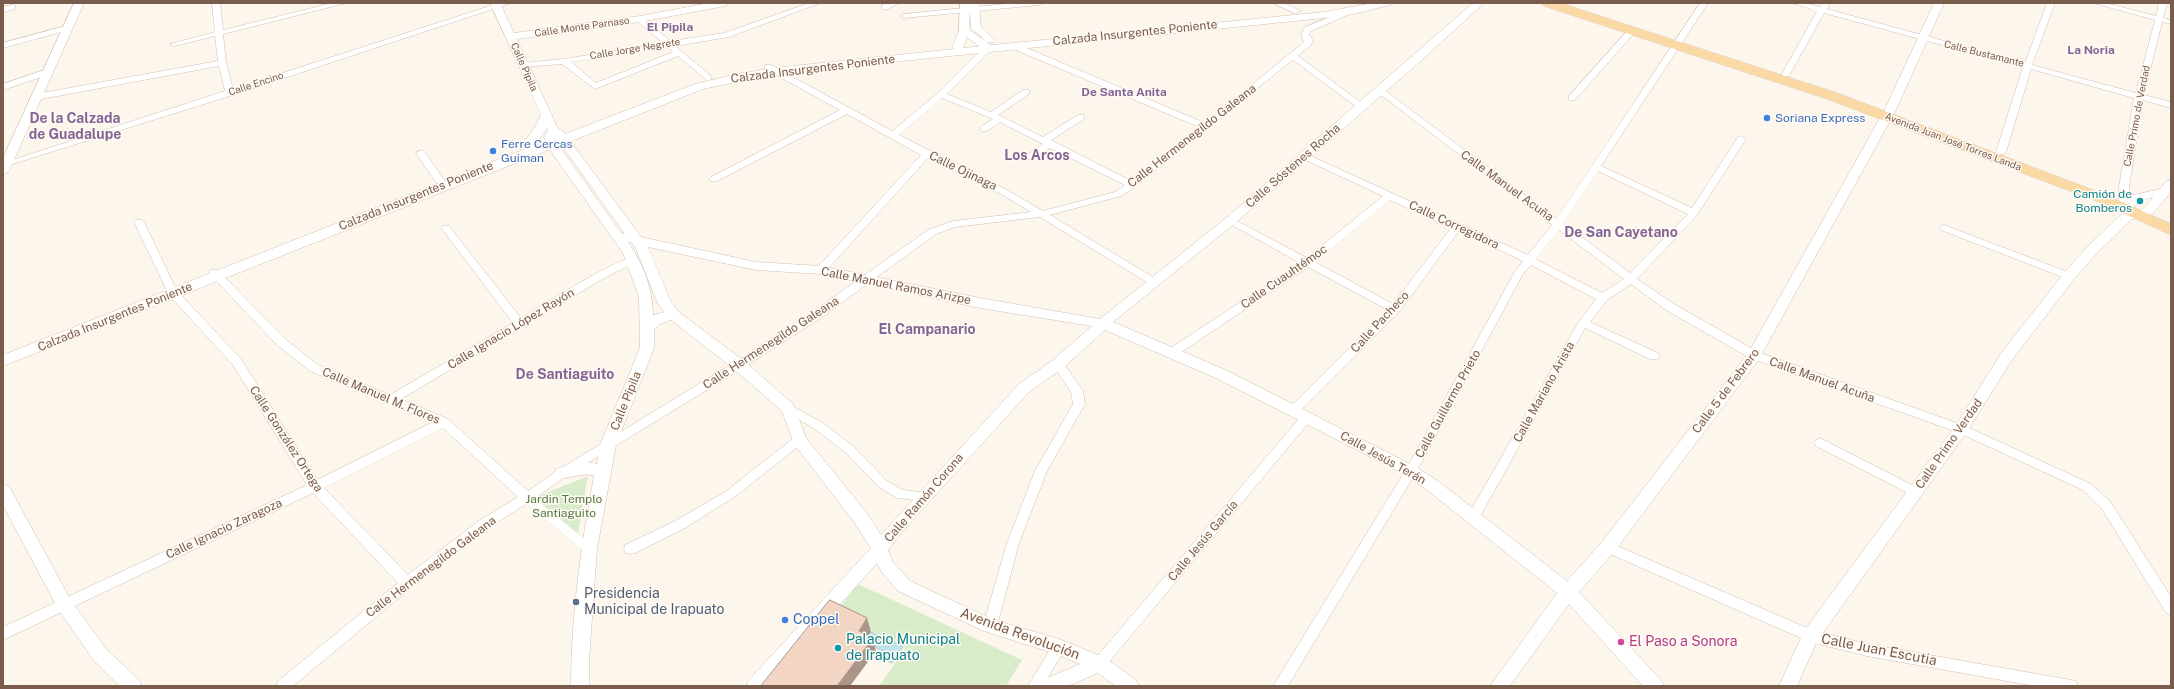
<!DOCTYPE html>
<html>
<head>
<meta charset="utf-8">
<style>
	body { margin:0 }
	#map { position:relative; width:2174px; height:689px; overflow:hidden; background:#fdf6ec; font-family:"Public Sans",sans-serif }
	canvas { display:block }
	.frame { position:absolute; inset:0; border:4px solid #7a5c4d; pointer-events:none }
</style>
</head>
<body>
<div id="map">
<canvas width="2174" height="689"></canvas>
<div class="frame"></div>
</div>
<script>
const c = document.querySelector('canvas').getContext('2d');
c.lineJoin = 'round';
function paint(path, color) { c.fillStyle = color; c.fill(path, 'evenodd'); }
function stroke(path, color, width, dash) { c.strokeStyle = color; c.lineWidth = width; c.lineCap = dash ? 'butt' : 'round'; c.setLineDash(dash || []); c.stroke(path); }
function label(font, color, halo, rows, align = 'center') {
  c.font = font + ' "Public Sans",sans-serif'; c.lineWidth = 3; c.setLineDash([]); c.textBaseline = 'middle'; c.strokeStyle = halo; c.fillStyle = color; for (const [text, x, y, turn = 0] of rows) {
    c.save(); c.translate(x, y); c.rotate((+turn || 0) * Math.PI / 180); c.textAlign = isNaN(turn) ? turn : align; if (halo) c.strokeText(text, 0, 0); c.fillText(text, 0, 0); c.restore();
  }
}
paint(new Path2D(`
	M588 476 577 539 527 501Z
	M858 584 1022 660 1006 686H879L906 648 835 613Z`), '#d8ecc9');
const water = new Path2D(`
	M871 632 903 647 892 663 881 658 885 652 864 642Z`);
paint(water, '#bfe3e8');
stroke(water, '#a5d3da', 1);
const pedestrianFar1 = new Path2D(`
	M1293 56 1362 107`);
const pedestrian = new Path2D(`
	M527 498 589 549`);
const minor = new Path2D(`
	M212 3H220L223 30 332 3H346L223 34 226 63 233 89 499 3H511L233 95 3 167V163L225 91 219 66 36 100 32 97 36 94 218 61 215 36 174 46 170 44 215 32Z
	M809 3H820L729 37 675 46 711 76 712 78 708 81 678 56 595 89 562 64 522 67 518 65 522 63 564 59 663 43 637 21V17H640L671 41 724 33ZM667 47 673 52 596 83 571 62Z
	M888 3H899L888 9H882V5Z
	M1015 3H1043L1039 5 904 18 900 16 904 14Z
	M1273 3H1284L1301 11 1294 13Z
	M1700 3H1708L1601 166 1692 208 1738 137 1741 136 1746 139 1697 215 1637 279 1674 304 1758 352 1965 426 2091 484 2110 501 2171 597V615L2166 613 2102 509 2083 490 1957 432 1750 358 1666 310 1631 284 1607 300 1590 322 1658 353 1660 356 1658 359H1650L1585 328 1477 522 1473 523 1469 522 1467 518 1469 514 1578 323 1596 299 1531 265 1523 274 1415 474 1288 686H1273L1407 468 1514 273 1523 261 1459 231 1399 312 1298 413H1290L1288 410 1290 407 1388 310 1308 267 1177 355H1169L1167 352 1169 349 1300 263 1225 221 1230 218 1233 219 1307 258 1383 196 1301 158V154L1304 153 1528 255 1552 225 1376 91 1380 88 1383 89 1557 219ZM1598 171 1688 214 1630 273 1563 223ZM1390 200 1451 228 1393 304 1315 262ZM1559 230 1624 279 1602 293 1535 259Z
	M1792 3H1805L1820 7 1822 3H1830L1827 9 2025 63 2047 3H2055L2032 65 2136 93 2155 20 2093 3H2106L2156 16 2159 3H2167L2163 18 2171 20V24L2162 22 2144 95 2171 102V108L2143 100 2129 187V197L2122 208H2116L2114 206 2119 197V187L2134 98 2031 69 2006 152 2004 154H1998L1996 152 2023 67 1824 13 1790 74 1789 76H1783L1782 74 1817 11Z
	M12 5H15V9L3 12V7Z
	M1350 9 1357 11 1311 31 1309 34 1313 40 1311 45 1135 187 1121 196 1050 215 1158 280 1159 282 1158 284H1150L1040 217 955 227 936 234 822 317 743 368 566 476 531 501 488 528 412 587 293 686H276L278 681 398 583 313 493 3 640V627L307 485 233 365 169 295 134 222 136 220H142L144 222 177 291 241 359 317 480 433 422 310 371 276 344 210 274 209 272 210 270H218L284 338 318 365 390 395 513 323 443 230 441 228 443 226H449L521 318C538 308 622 254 636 258L637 260 636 262 606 277 401 399 448 419 528 491 558 470 735 362 814 311 928 230 953 221 1031 212 1003 195 928 158 825 272H817L816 270 817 268 921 155 847 114 717 181H711L709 179 711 177 840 110 765 69V65H771L892 131 938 93 985 46H991V50L947 94 991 112 1023 90H1029V94L998 115 1043 137 1078 115H1084V119L1051 140 1131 181 1199 127 1011 48V44H1017L1205 123 1304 42 1301 34 1305 27ZM942 98 993 119 981 127V131H987L1000 122 1043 144 1027 155V159H1033L1050 148 1125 185 1115 192 1043 211 1009 191 899 135ZM443 428 518 497 480 520 408 575 324 488Z
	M69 25 73 27 72 29 3 48V43Z
	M1629 29 1636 31 1575 100H1569V96Z
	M47 69 50 70V74L3 90V84Z
	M421 150 424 151 445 181 443 183H437L435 181 416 153Z
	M1944 225 2073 274 2074 276 2073 278H2065L1941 230 1939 228 1941 226Z
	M1058 360 1062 361 1083 391 1085 404 1047 471 1019 543 997 626 995 630 990 632 985 630 983 626 1007 543 1035 471 1073 404 1071 392 1052 364Z
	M788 404 823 423 854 447 887 481 903 490 928 493 930 496 928 499 924 501 897 498 879 487 846 453 815 429 784 411 782 408 784 405Z
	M1307 413 1311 414 1313 417 1311 420 1104 668 1099 670 1094 668 1092 664 1094 660 1303 414Z
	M799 436 803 437 805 440 803 443 733 498 683 529 635 553 630 554 625 553 624 549 625 545 675 521 725 492 795 437Z
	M1820 438 1920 489 1922 492 1920 495 1916 497 1912 495 1816 446 1814 443 1816 440Z
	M1608 542 1812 630 1867 644 2071 680 2076 681 2078 686H2035L1867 656 1810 642 1603 551 1602 547 1603 543Z
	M1059 641 1064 643 1066 647 1043 686H1028L1054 643Z`);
const tertiary = new Path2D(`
	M74 3H84L9 171 3 175V158Z
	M490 3H500L514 33 640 16 709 3H730L725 6 640 22 517 39 558 129 563 131 641 237 756 262 821 266 980 298 1100 319 1226 218 1473 3H1484L1414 67 1234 224 1113 322 1228 371 1416 467 1439 482 1567 581 1602 542 1749 352 1885 109 1934 3H1944L1896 110 1759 359 1614 552 1579 592 1661 680 1664 686H1643L1569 604 1510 686H1490L1557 593 1427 490 1406 475 1218 379 1105 330 1063 368 1029 392 901 533 888 550 893 562 910 581 994 620 1059 639 1105 658 1136 680 1139 686H1116L1098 673 1068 686H1040L1043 680 1080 664 1056 654 984 631 898 591 881 571 877 563 767 686H746L749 680 871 548 854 522 794 444 782 411 734 369 671 320 660 324 654 330V348L616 445 597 549 589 660V686H571C571 615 581 546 594 476 582 471 569 481 556 477L554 473 556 469C568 465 585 460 597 464L600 445 640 348 639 297 623 253 550 150 544 137 548 130ZM556 137 625 234 621 233 562 150ZM628 242 632 243 636 249 658 304 664 312 653 315C653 290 643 263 628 242ZM648 247 756 270 821 274 980 308 1092 326 1053 360 1019 384 881 535 866 512 806 438 793 404 744 361 680 313 671 302Z
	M960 3H979L981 27 995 40 994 42H987L993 48 992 50H984L959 31ZM970 11 971 28 986 41 969 30Z
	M2171 180V192L2153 213 2145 218 2132 219 2098 252 2074 279 2012 360 1966 433 1817 641 1797 686H1779L1804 631 1956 425 2002 352 2064 273 2088 246 2122 214 2120 208 2125 201 2133 195 2160 189 2167 181ZM2153 197C2150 203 2143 211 2134 211L2132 208 2141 200Z
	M3 484 9 486 70 599 107 650 139 680 142 686H120L95 662 58 609 3 505Z`);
const secondary = new Path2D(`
	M1373 3H1391L1390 5 1353 14 1324 18 774 74 703 89 3 366V355L525 149 521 146 535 127 542 113H550L552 116 547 128 534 146 695 84 737 74 774 68 954 49 952 47 959 31 964 28 969 31 963 48 1324 12Z`);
const primary = new Path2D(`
	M1542 3H1560L1837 93 2109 196 2171 224V235L2099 202 1827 99 1544 6Z`);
stroke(pedestrianFar1, '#d1beb0', 7);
stroke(pedestrian, '#d1beb0', 10);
stroke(minor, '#d1beb0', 1);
stroke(tertiary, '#d1beb0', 1);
stroke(secondary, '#d6c0b0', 1);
stroke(primary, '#dad1cd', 1);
stroke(pedestrianFar1, '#fff', 6);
stroke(pedestrian, '#fff', 10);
paint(minor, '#fff');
paint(tertiary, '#fff');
paint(secondary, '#fff');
paint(primary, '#fbd9a5');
paint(new Path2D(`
	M867 618 871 632 862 645 859 631Z
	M873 638 876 651 850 686H837Z`), '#aa9588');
const building = new Path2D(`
	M830 600 867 618 859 631 873 638 837 686H761Z`);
paint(building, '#f3d5c3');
stroke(building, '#aa9588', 1);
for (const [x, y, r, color] of [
	[1767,118,4,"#3f7fe0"],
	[493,151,4,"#3f7fe0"],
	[2140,201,4,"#0f9aa8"],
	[576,602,4,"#5c6f8a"],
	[785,620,4,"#3f7fe0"],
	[1621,642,4,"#d1479c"],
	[838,648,4,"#0f9aa8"]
]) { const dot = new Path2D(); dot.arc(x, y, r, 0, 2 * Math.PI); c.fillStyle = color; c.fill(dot); stroke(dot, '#fffaf3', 1.5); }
label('10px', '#7a5c4d', '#fffaf3', [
	["Calle Monte Parnaso",582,27,-8],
	["Calle Jorge Negrete",635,49,-9],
	["Calle Bustamante",1984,54,14],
	["Calle Pípila",524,67,66],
	["Calle Encino",256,84,-18],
	["Calle Primo de Verdad",2137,116,-79],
	["Avenida Juan José Torres Landa",1953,142,21]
]);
label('bold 12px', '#846695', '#fffaf3', [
	["El Pipila",670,27],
	["La Noria",2091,50],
	["De Santa Anita",1124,92]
]);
label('12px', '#7a5c4d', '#fffaf3', [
	["Calzada Insurgentes Poniente",1135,33,-6],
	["Calzada Insurgentes Poniente",813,69,-7],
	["Calle Hermenegildo Galeana",1192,136,-38],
	["Calle Sóstenes Rocha",1293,166,-41],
	["Calle Ojinaga",963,171,26],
	["Calle Manuel Acuña",1507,186,36],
	["Calzada Insurgentes Poniente",416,196,-22],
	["Calle Corregidora",1454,225,25],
	["Calle Cuauhtémoc",1284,277,-35],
	["Calle Manuel Ramos Arizpe",896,286,11],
	["Calzada Insurgentes Poniente",115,317,-22],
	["Calle Pacheco",1380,322,-47],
	["Calle Ignacio López Rayón",511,329,-31],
	["Calle Hermenegildo Galeana",771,343,-33],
	["Calle Manuel Acuña",1822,380,20],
	["Calle 5 de Febrero",1726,391,-53],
	["Calle Mariano Arista",1544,392,-61],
	["Calle Manuel M. Flores",381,396,23],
	["Calle Pípila",626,401,-68],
	["Calle Guillermo Prieto",1448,404,-61],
	["Calle González Ortega",286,439,57],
	["Calle Primo Verdad",1949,444,-55],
	["Calle Jesús Terán",1383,458,29],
	["Calle Ramón Corona",924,498,-49],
	["Calle Ignacio Zaragoza",224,529,-25],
	["Calle Jesús García",1203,541,-50],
	["Calle Hermenegildo Galeana",431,567,-37]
]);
label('12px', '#366cbe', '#fffaf3', [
	["Soriana Express",1775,118],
	["Ferre Cercas",501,144],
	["Guiman",501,158]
], 'left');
label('12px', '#0d838f', '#fffaf3', [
	["Camión de",2132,194],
	["Bomberos",2132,208]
], 'right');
label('12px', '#537a41', '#fffaf3', [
	["Jardin Templo",564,499],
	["Santiaguito",564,513]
]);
label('bold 14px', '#846695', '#fffaf3', [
	["De la Calzada",75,119],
	["de Guadalupe",75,135],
	["Los Arcos",1037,156],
	["De San Cayetano",1621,233],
	["El Campanario",927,330],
	["De Santiaguito",565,375]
]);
label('14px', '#4e5e75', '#fffaf3', [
	["Presidencia",584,594],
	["Municipal de Irapuato",584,610]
], 'left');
label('14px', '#366cbe', '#fffaf3', [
	["Coppel",793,620]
], 'left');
label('14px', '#7a5c4d', '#fffaf3', [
	["Avenida Revolución",1020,634,20],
	["Calle Juan Escutia",1879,650,11]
]);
label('14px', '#0d838f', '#fffaf3', [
	["Palacio Municipal",846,640],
	["de Irapuato",846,656]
], 'left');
label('14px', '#b23c85', '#fffaf3', [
	["El Paso a Sonora",1629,642]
], 'left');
</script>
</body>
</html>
